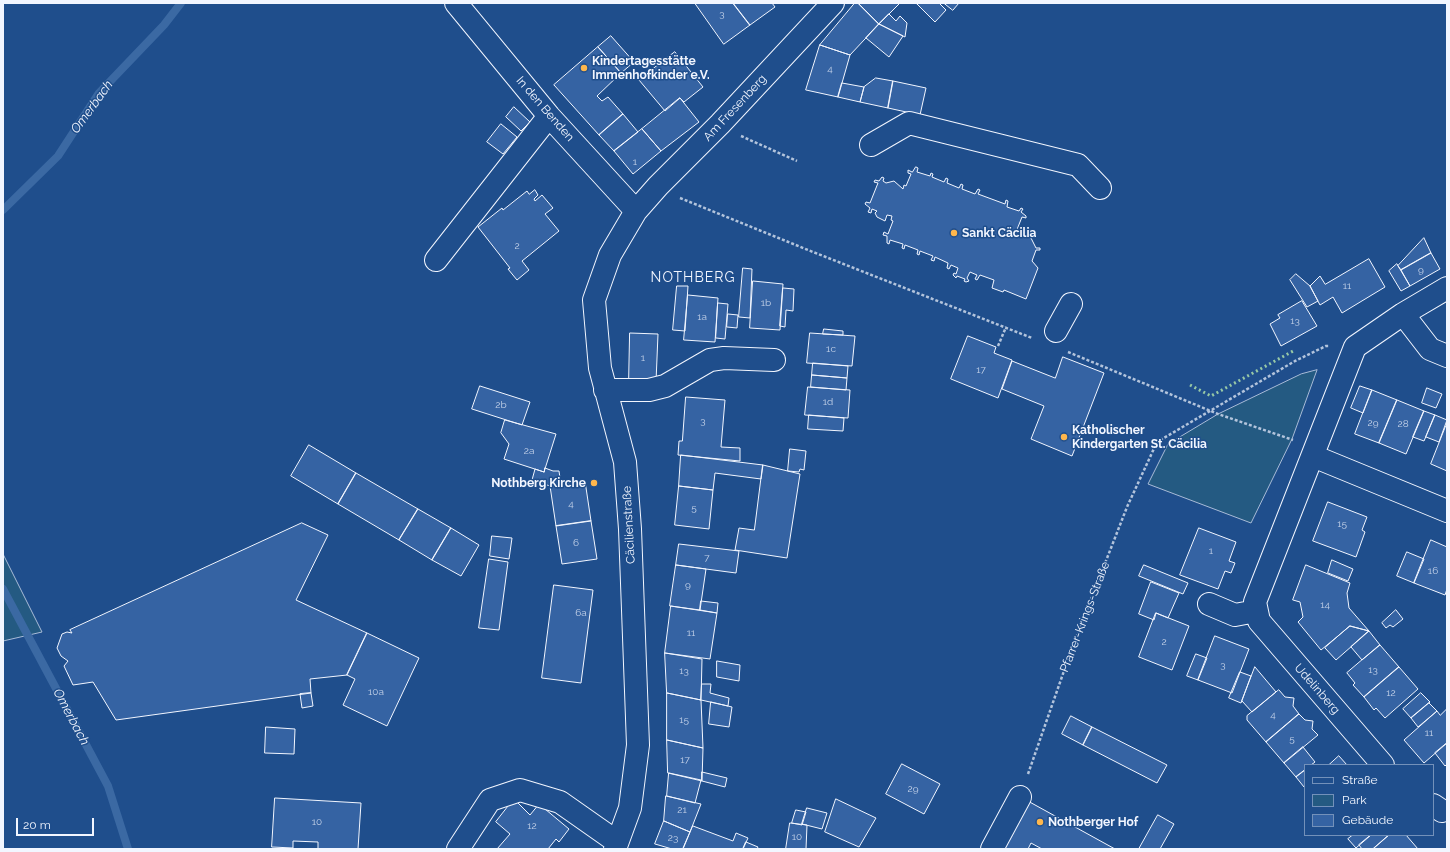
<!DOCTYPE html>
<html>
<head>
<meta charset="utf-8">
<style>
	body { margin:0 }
	#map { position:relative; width:1450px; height:852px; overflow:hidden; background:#1f4e8c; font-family:Raleway,sans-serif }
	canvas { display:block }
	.frame { position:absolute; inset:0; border:4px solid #f2f6ff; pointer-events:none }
	.legend { position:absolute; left:1304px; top:764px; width:130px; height:72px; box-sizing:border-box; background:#1f4e8c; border:1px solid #7391ba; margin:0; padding:5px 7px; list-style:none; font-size:12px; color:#f2f6ff }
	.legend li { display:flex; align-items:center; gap:8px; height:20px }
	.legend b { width:20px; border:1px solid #7391ba }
	.scale { position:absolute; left:16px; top:818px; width:78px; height:18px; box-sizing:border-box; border:2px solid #f2f6ff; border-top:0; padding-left:5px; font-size:12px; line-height:14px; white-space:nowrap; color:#f2f6ff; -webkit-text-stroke:3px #1f4e8c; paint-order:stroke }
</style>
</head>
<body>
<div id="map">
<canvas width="1450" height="852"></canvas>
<div class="frame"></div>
<ul class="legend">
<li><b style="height:5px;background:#1f4e8c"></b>Straße</li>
<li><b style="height:11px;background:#245a82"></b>Park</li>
<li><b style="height:11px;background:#3563a3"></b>Gebäude</li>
</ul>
<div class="scale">20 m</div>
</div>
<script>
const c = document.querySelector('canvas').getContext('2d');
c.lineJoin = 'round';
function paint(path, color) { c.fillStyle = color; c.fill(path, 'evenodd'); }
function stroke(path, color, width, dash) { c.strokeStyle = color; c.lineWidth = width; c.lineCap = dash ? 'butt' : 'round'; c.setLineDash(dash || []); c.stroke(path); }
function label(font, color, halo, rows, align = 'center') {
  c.font = font + ' Raleway,sans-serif'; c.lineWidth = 3; c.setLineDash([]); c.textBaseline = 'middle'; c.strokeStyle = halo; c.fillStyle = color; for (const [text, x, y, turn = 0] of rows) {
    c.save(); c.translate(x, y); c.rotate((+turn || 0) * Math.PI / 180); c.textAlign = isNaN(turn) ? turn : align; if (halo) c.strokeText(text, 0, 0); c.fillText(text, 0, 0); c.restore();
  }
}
const green = new Path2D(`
	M1317 370 1292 439 1251 523 1148 484 1168 444 1218 414 1301 374Z
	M3 554 42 632 3 641Z`);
paint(green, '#245a82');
stroke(green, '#a8bbd7', 1);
stroke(new Path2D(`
	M3 210 58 156 99 93 164 25 181 3
	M3 589 108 786 128 849`), '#3b69a3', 8);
const building = new Path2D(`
	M695 3H733L750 25 724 44Z
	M733 3H772L775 7 750 25Z
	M855 3H858L879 24 850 55 820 45Z
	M858 3H900L879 24Z
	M918 3H939L946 10 935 22 917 4Z
	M944 3H959L953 10Z
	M889 14 896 21 900 16 907 23 905 37 879 24Z
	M879 24 903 36 889 57 866 38Z
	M611 36 634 62 621 73 598 47Z
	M820 45 850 55 838 97 806 90Z
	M598 47 621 73 597 96 602 101 608 97 623 114 599 135 554 85Z
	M675 52 703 87 684 102 680 98 665 111 639 80Z
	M876 78 893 81 888 108 860 102 864 87Z
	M893 81 926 88 920 115 888 108Z
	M842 83 864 87 860 102 838 97Z
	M680 98 699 122 661 151 642 129Z
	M514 107 530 122 521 131 506 117Z
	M623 114 638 132 614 151 599 135Z
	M501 124 517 137 503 154 487 142Z
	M642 129 661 151 633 174 614 151Z
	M916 167 918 168 917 172 930 176 931 173 933 174 932 177 944 182 946 178 948 179 947 183 959 188 961 184 963 185 962 189 975 194 978 189 980 190 978 194 1005 204 1006 200 1008 201 1007 207 1019 211 1021 208 1023 209 1021 212 1026 216V218L1022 217 1016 232 1029 236 1032 233 1034 235 1031 238 1036 248H1040V250H1036L1032 261 1038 268 1026 299 1004 290 1003 292 992 288 994 280 980 275 977 280 975 279 977 275 970 272 967 278 969 281 966 282 964 281 965 279 957 276 956 278 953 275 954 273 956 274 958 268 951 265 949 269 947 268 948 263 935 257 934 261 931 260 933 256 920 251 919 255 917 254 918 250 905 245 904 249 902 248 903 244 890 240 889 244 887 243V236L883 235 884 232 888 234 893 221 891 220 892 216 887 215 885 221 877 217 875 213 877 211 872 209 871 213 868 212 870 208 865 204 866 202 870 203 878 183 874 182 875 180 879 181 882 177 884 178 883 181 886 183 894 181 903 189 904 185 906 186 911 174 908 173V170L912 172Z
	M535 190 538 195 534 199 535 201 542 195 553 208 545 214 559 231 522 261 529 270 517 280 508 269 510 268 478 227 502 208 503 210 527 191 529 194Z
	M1424 238 1431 253 1401 270 1398 266Z
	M1431 253 1440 269 1410 286 1401 270Z
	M1369 259 1385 287 1342 313 1333 297 1320 305 1310 286 1320 276 1325 284Z
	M1397 264 1410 286 1401 291 1389 271Z
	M743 268 752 269 750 318 739 317Z
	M1296 274 1310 286 1318 301 1307 307 1290 280Z
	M753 281 783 284 780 330 750 328Z
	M677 286H688L685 331 673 330Z
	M783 288 794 289 793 311 786 310 785 327 780 326Z
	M688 295 718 298 715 342 684 340Z
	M1302 301 1317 326 1281 346 1270 324 1280 318 1278 315Z
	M718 303 728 304 725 339 716 338Z
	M728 314 738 315 737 328 727 327Z
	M824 329 843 331V335L823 334Z
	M630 333 658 334 656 382H629Z
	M810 333 855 336 852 366 807 363Z
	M968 336 996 347 994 353 1012 360 998 398 951 379Z
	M1063 357 1104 373 1072 456 1031 439 1044 406 1002 389 1012 361 1055 378Z
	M813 363 848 366 847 378 812 375Z
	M812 375 847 378 846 390 811 387Z
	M480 386 530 402 522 425 472 409Z
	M1360 386 1372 390 1363 413 1351 408Z
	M808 387 850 390 848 418 805 415Z
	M1427 388 1442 394 1436 408 1422 403Z
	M1372 390 1397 400 1379 443 1355 434Z
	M686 397 725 400 721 447 740 448V461L678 455 679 441H682Z
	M1397 400 1424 411 1406 454 1379 443Z
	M1424 411 1435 415 1424 441 1413 437Z
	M809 415 844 418 843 431 808 429Z
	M1435 415 1447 420 1439 442 1426 437Z
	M505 420 556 434 544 472 504 459 509 444 501 433Z
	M1446 426 1447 427V471L1431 464Z
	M309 445 356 473 338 504 291 476Z
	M790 449 806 451 804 470 800 469 799 472 788 471Z
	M681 455 763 465 761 479 715 473 713 490 679 486Z
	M763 465 800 474 787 558 735 550 739 528 754 530Z
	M545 468 553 471H559L561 485 550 486 532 480 535 469 544 472Z
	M356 473 418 509 399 540 338 504Z
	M585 481 591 521 556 526 550 486Z
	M679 486 713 490 709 529 675 525Z
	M1328 502 1367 517 1362 530 1365 532 1356 557 1313 541Z
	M418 509 451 528 432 560 399 540Z
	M591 521 597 559 562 564 556 526Z
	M302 523 328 535 296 600 367 633 347 675 310 679 311 693 116 720 93 682 73 685 64 666 68 661 61 656 57 648 62 634 67 632 72 633 70 630Z
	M451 528 479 545 461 576 432 560Z
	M1199 528 1236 542 1229 561 1235 563 1231 573 1225 571 1218 589 1180 575Z
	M492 536 512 538 509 559 490 556Z
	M1431 540 1447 547V589L1445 595 1414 583Z
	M679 544 739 551 736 573 676 565Z
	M1407 552 1424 559 1414 583 1397 576Z
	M489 559 508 562 499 630 479 628Z
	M1332 560 1353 569 1348 581 1328 573Z
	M676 565 706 569 700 610 670 606Z
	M1144 565 1188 583 1183 594 1139 576Z
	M1306 565 1350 583 1347 593 1349 608 1369 631 1350 626 1321 650 1298 622 1303 617 1300 602 1293 600Z
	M1151 582 1179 593 1168 618 1156 613 1154 620 1139 614Z
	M554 585 593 590 581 683 542 678Z
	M701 601 718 603 717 613 700 610Z
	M671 606 717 613 710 659 665 653Z
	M1396 610 1403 619 1393 627 1390 625 1386 628 1382 623Z
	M1156 613 1189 626 1172 670 1139 657Z
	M1350 626 1369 631 1336 660 1325 648Z
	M1369 631 1380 645 1362 660 1351 647Z
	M367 633 419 658 387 726 343 705 355 679 347 675Z
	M1215 636 1249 649 1232 693 1198 680Z
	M1380 645 1399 667 1364 697 1353 685 1355 683 1347 673Z
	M665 653 702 659 701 700 667 693Z
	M1196 654 1207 658 1198 680 1187 676Z
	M717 661 740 665 739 681 717 677Z
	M1255 667 1276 692 1252 712 1242 701Z
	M1399 667 1418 689 1385 718 1376 708 1374 710 1364 697Z
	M1240 672 1251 676 1241 703 1229 698Z
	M702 684H711L710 693 729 698 728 706 701 700Z
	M1279 690 1285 697 1294 698 1293 706 1299 714 1266 742 1247 720V716Z
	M311 693 313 706 302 708 300 694Z
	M667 693 701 700 703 748 667 740Z
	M1421 693 1430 702 1411 718 1403 709Z
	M711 702 732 707 729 727 709 724Z
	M1429 703 1437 711 1418 727 1411 718Z
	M1447 709V743L1424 763 1404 740 1437 711 1440 715Z
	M1299 714 1305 720 1313 721 1312 729 1318 735 1284 763 1266 742Z
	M1071 716 1092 727 1083 745 1062 734Z
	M266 727 295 729 294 754 265 753Z
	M1092 727 1167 765 1157 783 1083 745Z
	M667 740 703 748 702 781 668 773Z
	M1447 743V764L1445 766 1435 753Z
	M1303 747 1315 762 1311 765H1305V770L1296 777 1284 763Z
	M1339 756 1347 765H1329Z
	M902 764 940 784 924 814 886 794Z
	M1305 770V786L1304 787 1296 777Z
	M702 772 727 778 725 787 702 781Z
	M669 773 701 780 695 803 667 796Z
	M666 796 701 804 690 832 664 821Z
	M275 798 361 803 358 849H318V842L293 841V848L272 847Z
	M514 799 530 815 539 804 569 829 559 842 556 839 548 849H497L510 834 496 822Z
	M836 799 876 818 859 847 825 832Z
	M1026 800 1115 849H1042L1031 843 1028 849H999Z
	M807 808 827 813 822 829 802 824Z
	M796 810 806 812 802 825 792 823Z
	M1158 815 1174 824 1160 849H1139Z
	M664 821 690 832 683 849H672L655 844Z
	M790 823 807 825 806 849H786Z
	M693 826 733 841 736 833 748 838 743 849H683Z
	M1353 835H1371L1356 848 1348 839Z
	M1371 835H1389L1373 849H1362L1359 845Z
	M1389 835H1406L1418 849H1373Z
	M746 842 758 847 757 849H743Z`);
paint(building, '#3563a3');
stroke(building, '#f2f6ff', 1);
const minor = new Path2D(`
	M456 3 549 116 636 211
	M871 145 909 123 1078 165 1100 188
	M436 260 549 116
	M1403 314 1430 349 1447 356
	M1056 331 1071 304
	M605 390H649L665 386 710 360 724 358 774 360
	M1313 456 1447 511
	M1209 604 1235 615 1256 611
	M1383 765 1259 621 1255 602 1355 347 1403 314 1447 288
	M1433 805 1442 811
	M458 849 490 800 520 790 560 802 617 842
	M615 849 630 808 638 745 630 529 625 462 600 368 594 300 610 255 636 211 658 186 720 124 833 3
	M992 849 1020 797`);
stroke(minor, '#f2f6ff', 24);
stroke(new Path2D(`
	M741 136 797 161
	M680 198 813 252 1032 338
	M998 346 1006 327
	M1068 352 1218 414 1293 440
	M1028 774 1072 648 1127 507 1157 442 1295 361 1326 346H1330`), '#b3c4dc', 2.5, [3, 2]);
stroke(minor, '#1f4e8c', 22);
stroke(new Path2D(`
	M1190 385 1211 396 1295 350`), '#97c8a6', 3, [2, 3]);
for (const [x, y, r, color] of [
	[584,68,4,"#ffb74d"],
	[954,233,4,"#ffb74d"],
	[1064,437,4,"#ffb74d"],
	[594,483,4,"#ffb74d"],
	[1040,822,4,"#ffb74d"]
]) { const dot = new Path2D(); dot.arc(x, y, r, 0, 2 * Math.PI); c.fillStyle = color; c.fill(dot); stroke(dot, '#1f4e8c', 1.5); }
label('10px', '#c3d1e8', null, [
	["3",722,14],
	["4",830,69],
	["1",635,162],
	["2",517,246],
	["9",1421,270],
	["11",1347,286],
	["1b",766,303],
	["1a",702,317],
	["13",1295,321],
	["1c",831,349],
	["1",643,358],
	["17",981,370],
	["1d",828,402],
	["2b",501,405],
	["3",703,421],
	["29",1373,423],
	["28",1403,424],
	["2a",529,451],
	["4",571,504],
	["5",694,508],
	["15",1342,524],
	["6",576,543],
	["1",1211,551],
	["7",707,558],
	["16",1433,571],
	["9",688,585],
	["14",1325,605],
	["6a",581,613],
	["11",691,633],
	["2",1164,642],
	["3",1223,665],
	["13",1373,670],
	["13",684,671],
	["10a",376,692],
	["12",1391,693],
	["4",1273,715],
	["15",684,720],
	["11",1429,733],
	["5",1292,739],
	["17",685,760],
	["29",913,789],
	["21",682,810],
	["10",317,822],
	["12",532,826],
	["10",797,837],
	["23",673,838]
]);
label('bold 12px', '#f2f6ff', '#1f4e8c', [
	["Kindertagesstätte",592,61],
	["Immenhofkinder e.V.",592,75],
	["Sankt Cäcilia",962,233],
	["Katholischer",1072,430],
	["Kindergarten St. Cäcilia",1072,444],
	["Nothberg Kirche",586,483,"right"],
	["Nothberger Hof",1048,822]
], 'left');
label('12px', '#f2f6ff', '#1f4e8c', [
	["Am Fresenberg",735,108,-47],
	["In den Benden",545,109,49],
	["Cäcilienstraße",629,525,-93],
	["Pfarrer-Krings-Straße",1085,617,-69],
	["Udelinberg",1317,689,49]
]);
label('italic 13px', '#f2f6ff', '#1f4e8c', [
	["Omerbach",92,107,-54],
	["Omerbach",71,717,62]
]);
c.letterSpacing = '1px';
label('14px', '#f2f6ff', '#1f4e8c', [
	["NOTHBERG",693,278]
]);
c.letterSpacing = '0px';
</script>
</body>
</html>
